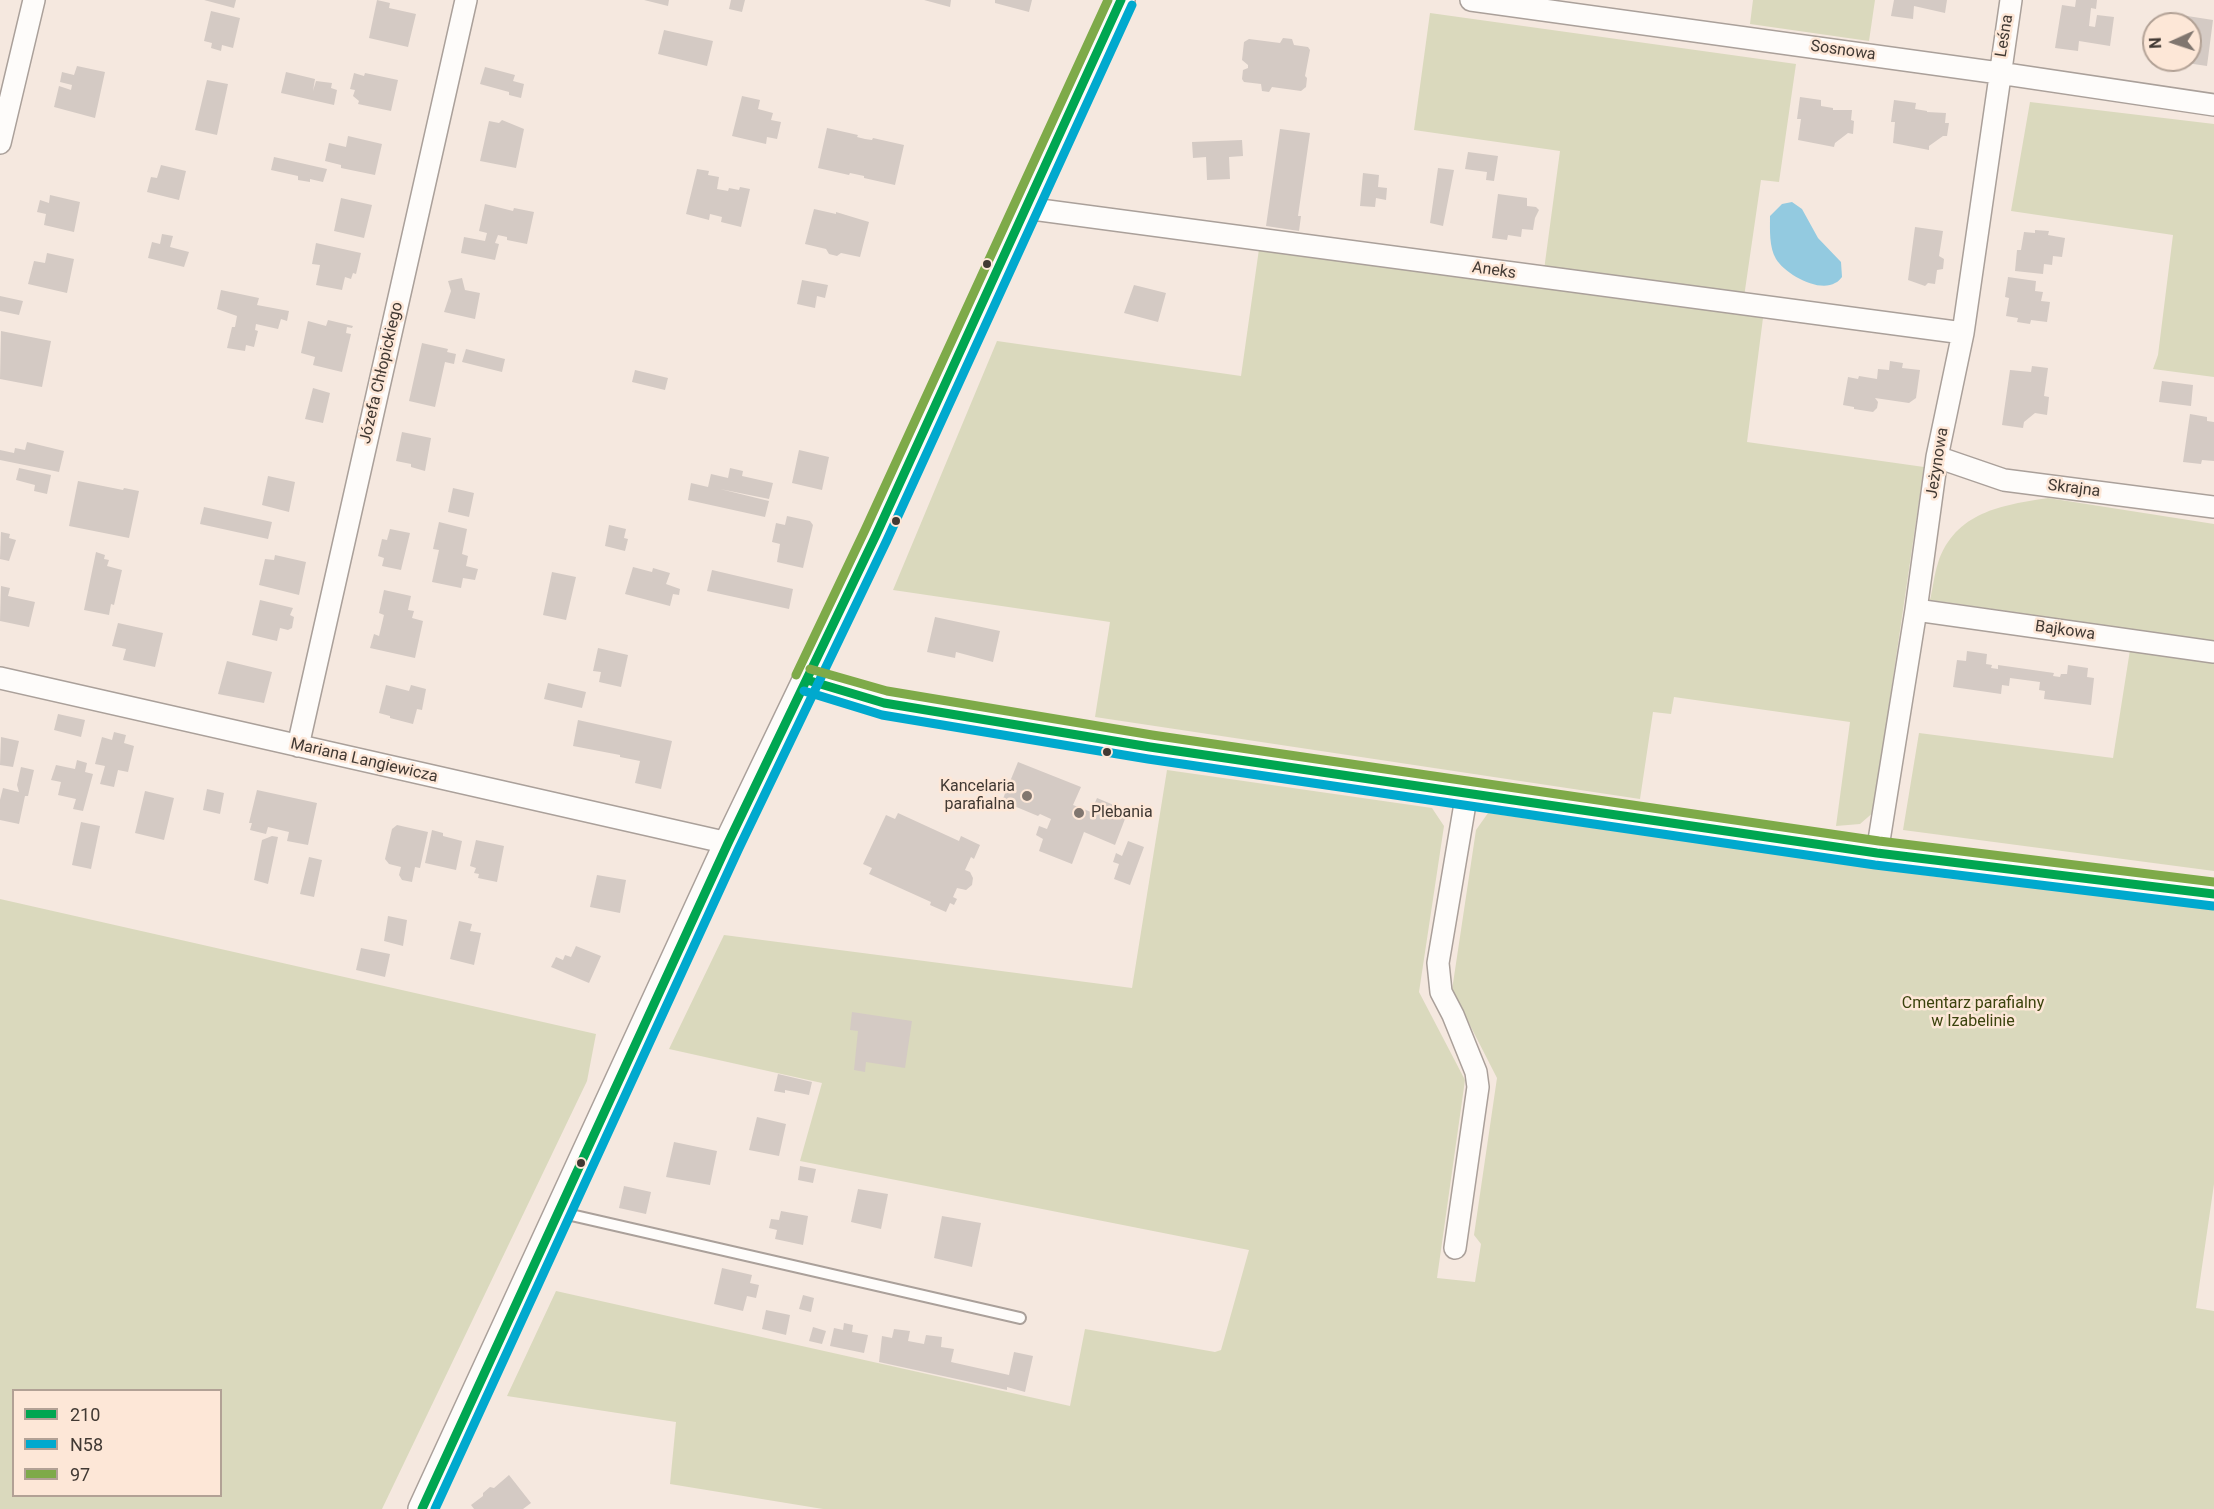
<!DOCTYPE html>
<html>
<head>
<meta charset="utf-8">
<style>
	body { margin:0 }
	#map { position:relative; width:2214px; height:1509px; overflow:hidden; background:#f5e8df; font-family:Roboto,sans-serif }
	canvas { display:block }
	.legend { position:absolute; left:12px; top:1389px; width:210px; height:108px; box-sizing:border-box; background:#fde7d7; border:2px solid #b2a195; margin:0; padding:8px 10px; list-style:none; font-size:18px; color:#413933 }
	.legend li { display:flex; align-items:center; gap:12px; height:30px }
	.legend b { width:30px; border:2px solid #b2a195 }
	.north { position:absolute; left:2142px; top:12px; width:60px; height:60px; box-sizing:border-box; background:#fde7d7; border:2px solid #b2a195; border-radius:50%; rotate:267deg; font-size:16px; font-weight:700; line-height:24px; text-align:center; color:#413933 }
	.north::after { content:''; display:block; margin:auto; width:21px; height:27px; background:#80766f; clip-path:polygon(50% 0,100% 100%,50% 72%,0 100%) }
</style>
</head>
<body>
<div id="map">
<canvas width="2214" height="1509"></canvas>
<ul class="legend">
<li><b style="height:8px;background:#00a651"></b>210</li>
<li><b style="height:8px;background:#00a9ce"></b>N58</li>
<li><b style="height:8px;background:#7eaa49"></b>97</li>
</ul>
<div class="north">N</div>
</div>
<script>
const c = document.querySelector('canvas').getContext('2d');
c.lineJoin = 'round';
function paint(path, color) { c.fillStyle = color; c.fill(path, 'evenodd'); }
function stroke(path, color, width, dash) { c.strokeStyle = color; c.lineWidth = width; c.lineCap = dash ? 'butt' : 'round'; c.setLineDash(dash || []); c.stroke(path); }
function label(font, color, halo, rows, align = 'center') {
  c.font = font + ' Roboto,sans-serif'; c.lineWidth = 5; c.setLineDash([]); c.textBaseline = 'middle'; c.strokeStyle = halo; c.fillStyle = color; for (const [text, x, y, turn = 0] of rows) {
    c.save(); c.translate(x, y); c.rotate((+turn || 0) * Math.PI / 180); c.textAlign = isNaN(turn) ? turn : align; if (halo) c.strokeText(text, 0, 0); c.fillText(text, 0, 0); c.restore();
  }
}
paint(new Path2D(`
	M1753 0H1875L1869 41 1750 24Z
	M1430 13 1796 64 1779 182 1761 180 1744 297 1544 270 1560 151 1414 130Z
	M2030 102 2214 124V377L2153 369 2158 355 2173 235 2011 211Z
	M1259 249 1763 318 1747 442 1924 467 1886 726 1875 811 1860 824 1836 826 1850 722 1674 697 1671 714 1653 712 1640 799 1095 717 1110 622 893 590 997 341 1241 376Z
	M2048 498 2214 524V641L1930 600C1933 588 1934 575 1938 563 1955 512 2002 505 2048 498Z
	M2130 650 2214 661V871L1903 830 1919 733 2113 758Z
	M1167 770 1432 808 1444 826 1419 992 1465 1080 1437 1278 1475 1282 1481 1244 1474 1235 1497 1078 1452 990 1476 830 1488 813 1951 879 2146 897 2214 907V1184L2196 1308 2214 1311V1509H823L670 1484 676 1422 507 1396 556 1291 1070 1406 1085 1329 1215 1352 1221 1350 1249 1250 800 1161 822 1083 669 1049 724 935 1132 988Z
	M0 899 596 1034 587 1081 382 1509H0ZM14 1390H220V1496H14Z`), '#dad9bd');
paint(new Path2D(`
	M1792 202 1802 209 1818 238 1841 262 1842 277C1840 279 1838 282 1835 283 1819 293 1785 274 1776 259 1769 247 1770 230 1770 216L1782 204Z`), '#93cae0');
paint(new Path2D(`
	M204 0H236L234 8Z
	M377 0 390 3 389 8 416 14 408 47 369 38Z
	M644 0H669L668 6Z
	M731 0H745L742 12 729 9Z
	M924 0H951L950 7Z
	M995 0H1032L1029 12 995 3Z
	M1894 0H1947L1945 13 1914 6 1913 19 1891 16Z
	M2076 0H2097L2096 9 2091 8 2089 26 2095 27 2097 15 2114 17 2110 46 2079 41 2078 51 2055 48 2062 5 2075 7Z
	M211 11 240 18 233 48 222 45 221 51 211 48 212 43 204 41Z
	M2181 15 2213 20 2207 66 2173 61 2190 60V24H2179Z
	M664 30 713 41 707 66 658 54Z
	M1283 38 1292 39 1294 45 1308 47 1310 50 1305 76 1307 78 1306 87 1301 91 1272 87 1269 92 1262 91 1261 84 1244 82 1242 79 1243 70 1248 68V65L1242 60 1244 42 1249 39 1280 43Z
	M77 66 105 72 95 118 54 107 59 86 71 90 72 85 60 82 62 72 74 75Z
	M485 67 515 75 513 81 524 84 521 98 509 95V92L480 84Z
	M286 72 315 79 313 91 316 81 332 83 331 88 337 90 334 105 281 93Z
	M354 73 364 76 365 73 398 80 391 111 358 104 359 101 353 96 355 90 350 89Z
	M207 80 228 84 217 135 195 130Z
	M742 96 760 100 758 109 773 113 771 120 781 122 777 139 767 137 766 144 732 136Z
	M1800 97 1821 100V106L1833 108V110H1852L1851 120 1854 121 1853 134 1848 133 1835 143 1834 147 1798 140 1801 119H1797Z
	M1894 100 1916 103 1915 109 1927 111V112L1946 113 1945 123H1949L1947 136H1943L1929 146V150L1893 143 1895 122H1891Z
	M502 120 524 129 516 168 480 161 489 121 499 123Z
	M827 128 858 135 857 137 865 139 872 140 873 138 904 145 895 185 864 178V176L850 173 849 175 818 168Z
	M1280 129 1310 133 1298 216H1301L1299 231 1266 226Z
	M348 136 382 144 375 175 341 168V165L325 161 329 143 346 147Z
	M1242 140 1243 156 1229 157 1230 179 1207 180 1206 157 1193 158 1192 142Z
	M1468 152 1498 156 1494 181 1486 180 1487 172 1465 169Z
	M274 157 327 169 323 182 310 179V182L298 180V176L271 170Z
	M161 165 186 171 179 200 147 192 151 177 157 178Z
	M1438 168 1454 170 1443 226 1430 223Z
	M697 169 709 171 708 175 719 177 717 189 728 191 729 188 739 190 740 187 750 189 741 227 721 222 722 217 710 214 709 220 686 214Z
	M1363 173 1379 175 1378 187 1387 188 1386 200 1376 198 1375 207 1360 206Z
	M1498 194 1527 198V206L1536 207 1539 210 1535 218 1533 230 1522 229 1521 237 1508 235 1507 240 1492 238Z
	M50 195 80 202 74 232 44 225 46 214 37 212 40 200 49 203Z
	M341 198 372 205 364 238 334 231Z
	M485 204 513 211 514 208 534 212 527 244 507 240V237L498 235 495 243 499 244 495 260 461 253 464 237 485 241 487 233 479 231Z
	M814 209 836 214V212L869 222 860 257 841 253 837 256 829 254 826 249 805 244Z
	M1915 227 1943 231 1939 256 1944 259 1943 269 1937 270 1935 284 1928 283 1925 286 1908 280Z
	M2035 230 2049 231 2048 235 2065 238 2062 257 2053 256 2052 265 2044 264 2043 274 2015 271 2017 250H2021L2024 232 2035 233Z
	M162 234 173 236 170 247 189 252 184 267 148 258 152 242 160 244Z
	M316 243 361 253 356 274 353 273 351 279 345 277 342 290 316 285 320 265 312 264Z
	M47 253 74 259 67 293 28 284 34 261 45 263Z
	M2008 277 2036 281 2035 291 2043 292 2041 301 2050 302 2047 322 2031 320 2030 324 2017 322 2018 318 2006 316 2009 298 2005 297Z
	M462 278 465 290 480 293 475 319 444 312 451 291 448 281Z
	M802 280 828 285 825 298 817 296 815 308 797 304Z
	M1134 285 1166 293 1158 322 1124 313Z
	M221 290 259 298 257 305 289 311 287 321 281 319 278 329 256 324 255 330 258 331 254 347 246 345 245 351 227 348 232 327H235L237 316 217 309Z
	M0 296 23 301 19 315 0 311Z
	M328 320 353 326 352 328 347 327 346 333 351 334 342 372 313 365 315 357 301 353 308 321 326 326Z
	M1 331 51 341 42 387 0 379Z
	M422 343 448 349 447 352 456 354 454 364 445 362 435 407 409 401Z
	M466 349 505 359 502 372 462 362Z
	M1890 361 1903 363 1902 368 1920 370 1916 398 1909 403 1875 398 1878 402 1877 408 1873 412 1854 409V407L1843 405 1848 377 1858 379 1859 376 1877 379 1878 369 1889 370Z
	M2032 366 2048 368 2044 396 2049 397 2047 415 2035 413 2024 422 2023 428 2002 425 2010 370 2031 372Z
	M635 370 668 378 665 390 632 382Z
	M2162 381 2193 385 2191 406 2159 402Z
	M313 388 330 393 323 423 305 419Z
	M2190 414 2207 417V421L2214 422V461L2202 460 2201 464 2183 462Z
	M402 432 431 438 425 471 411 467V464L396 461Z
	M27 442 64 451 59 472 0 460V450L14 453 15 448 25 450Z
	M799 450 829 457 822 490 792 483Z
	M19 468 51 475 47 494 34 491 35 485 16 480Z
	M730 468 743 471 742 476 773 483 769 499 720 489 769 501 765 517 688 500 691 483 708 487 711 474 728 478Z
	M268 476 295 482 289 512 262 505Z
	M78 481 123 490 124 488 139 491 129 538 69 526Z
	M453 488 474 493 469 517 448 512Z
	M204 507 272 522 268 539 200 524Z
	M787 516 810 521 813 525 803 568 777 562 780 544 772 542 776 523 785 525Z
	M439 522 467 529 462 554 468 556 466 566 478 569 475 580 463 578 461 588 432 582 439 550 433 549Z
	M609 525 626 529 624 538 628 539 625 551 605 546Z
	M390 529 410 533 401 570 382 566 384 558 378 556 382 539 387 540Z
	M1 532 10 534 9 538 16 540 9 561 0 559Z
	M96 552 105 555 104 559 109 560 107 566 122 570 114 605 111 604 109 615 84 610Z
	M275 555 306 562 299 595 259 585 265 559 274 560Z
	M633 567 652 572 653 568 670 573 666 584 680 589 679 595 673 594 670 606 625 594Z
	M712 570 793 589 789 609 707 591Z
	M552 572 576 577 566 620 543 615Z
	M1 586 10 588 8 596 35 602 29 627 0 621Z
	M384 590 411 596 408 610 414 611 412 618 423 621 415 658 370 648 374 634 379 636 384 615 379 613Z
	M260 600 293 608 290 615 294 617 292 628 288 630 280 628 277 641 252 635Z
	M935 617 1000 631 993 662 956 652 955 658 927 652Z
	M118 623 163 633 155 667 123 660 126 649 112 646Z
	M598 648 628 655 621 687 599 682 601 672 593 671Z
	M1967 651 1987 654 1986 664 1992 665 1991 668 1998 669V665L2054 673 2053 676 2060 677 2061 674H2067L2068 665 2088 668 2087 677 2094 678 2091 705 2044 699 2045 691 2039 690 2040 682 2010 678 2009 686 2002 685 2001 694 1953 687 1957 660 1966 661Z
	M227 661 272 672 264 703 218 694Z
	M548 683 586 692 582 708 544 699Z
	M386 685 409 691 411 685 426 689 422 710 417 709 413 724 390 718V716L379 713Z
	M58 714 85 720 81 737 54 730Z
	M578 720 672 741 661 789 635 783 640 761 620 757V755L573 746Z
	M114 732 126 735 124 743 134 746 128 772 118 770 114 787 100 784 105 766 95 764 102 737 112 740Z
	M1 737 19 741 13 767 0 765Z
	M77 760 87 763 85 772 93 774 83 811 73 809 76 799 58 795 61 782 51 780 56 765 75 769Z
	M1018 762 1081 787 1073 805 1091 812 1097 798 1128 811 1115 845 1084 832 1072 864 1039 851 1043 839 1036 835 1039 826 1047 829 1051 819 1040 814 1038 816 1002 801Z
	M21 767 34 770 28 796H25L19 824 0 820V800L3 788 19 792 17 785Z
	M207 789 224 793 220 814 203 810Z
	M257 790 317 803 308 845 287 841 289 832 268 827 266 834 250 830 252 823H249Z
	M145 791 174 798 164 840 135 833Z
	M898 813 959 841 961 836 980 845 974 859 971 857 965 870 970 872 973 878 972 885 966 890 957 888 953 897 957 899 954 905 950 903 946 912 930 905 931 902 869 874 872 868 863 864 886 815 895 819Z
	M81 822 100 826 91 869 72 865Z
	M397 825 428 832 420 868 415 867 412 882 402 880 399 875 401 867 389 864 385 859 392 829Z
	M432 830 443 833V836L462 841 456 870 425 863Z
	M272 836 278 837 268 884 254 880 262 840Z
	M476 840 504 846 497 882 478 878 479 874 474 873 476 868 470 866Z
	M1128 841 1144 847 1130 885 1114 879 1119 864 1113 862 1116 853 1122 856Z
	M309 857 322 860 314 897 300 894Z
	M597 875 626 880 620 913 590 907Z
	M388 916 407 920 403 946 384 941Z
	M459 921 472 924 470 931 481 933 474 965 450 959Z
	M576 946 601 956 589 983 551 967 556 957 563 960 565 955 571 957Z
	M361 948 390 954 385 977 356 970Z
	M852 1012 912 1021 905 1068 866 1062 865 1072 854 1070 858 1031 850 1030Z
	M778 1074 812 1082 809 1095 785 1090V1093L774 1091Z
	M757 1117 786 1124 779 1156 749 1150Z
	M674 1142 717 1151 710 1185 666 1177Z
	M800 1166 816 1169 813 1183 798 1180Z
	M624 1186 651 1192 646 1214 619 1208Z
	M858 1189 888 1194 881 1229 851 1222Z
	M781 1211 808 1216 803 1245 775 1239 777 1230 769 1228 771 1219 779 1220Z
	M942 1216 981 1223 972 1267 934 1258Z
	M722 1268 752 1275 750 1283 759 1285 756 1298 747 1296 743 1311 714 1304Z
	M803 1295 814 1298 811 1312 799 1309Z
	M766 1310 790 1315 786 1335 762 1329Z
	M844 1323 853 1325 852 1332 868 1335 864 1353 830 1346 834 1328 843 1330Z
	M813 1327 826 1331 822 1344 809 1341Z
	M894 1329 910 1331 908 1341 924 1344 926 1335 942 1337 941 1347 954 1349 951 1362 1009 1375 1014 1352 1033 1356 1025 1392 1007 1387V1390L879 1362 882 1336 892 1338Z
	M509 1475 531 1503 523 1509H474L471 1505 483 1496V1493L490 1487 494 1488Z`), '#d4cac4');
const service = new Path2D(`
	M558 1212 1020 1318`);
const minor = new Path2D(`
	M1471 0 1999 73 2214 105
	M0 143 34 0
	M1025 208 1963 333
	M1937 457 2004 480 2214 507
	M1916 610 2214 652
	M0 678 728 843
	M298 746 466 0
	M1877 853 1916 610 1937 457 1963 333 2011 0
	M1455 1248 1478 1087 1476 1072 1453 1015 1441 992 1438 963 1467 792`);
const tertiary = new Path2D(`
	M807 680 884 703 1150 747 1877 853 2214 894
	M422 1509 728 843 876 535 1121 0`);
stroke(service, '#aaa09a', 14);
stroke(minor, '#aaa09a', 24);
stroke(tertiary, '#aaa09a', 30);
stroke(service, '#fefcfa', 10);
stroke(minor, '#fefcfa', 21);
stroke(tertiary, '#fefcfa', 27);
stroke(new Path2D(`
	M807 680 884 703 1150 747 1877 853 2214 894
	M422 1509 728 843 876 535 1121 0`), '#00a651', 9);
stroke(new Path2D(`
	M804 691 882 715 1148 759 1875 865 2213 906
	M435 1509 739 848 887 540 1132 5`), '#00a9ce', 9);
stroke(new Path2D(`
	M810 669 887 691 1152 735 1879 841 2214 882
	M796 675 865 530 1108 0`), '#7eaa49', 9);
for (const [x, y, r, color] of [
	[987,264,5,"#413933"],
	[896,521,5,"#413933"],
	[1107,752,5,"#413933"],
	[1027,796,6,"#80766f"],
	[1079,813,6,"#80766f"],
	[581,1163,5,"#413933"]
]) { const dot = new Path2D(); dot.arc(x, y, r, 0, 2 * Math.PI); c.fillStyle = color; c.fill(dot); stroke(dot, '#fde7d7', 2); }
label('16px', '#413933', '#fde7d7', [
	["Leśna",2005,36,-81],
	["Sosnowa",1843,51,8],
	["Aneks",1494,271,8],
	["Józefa Chłopickiego",382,373,-77],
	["Jeżynowa",1938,463,-81],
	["Skrajna",2074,489,7],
	["Bajkowa",2065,631,8],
	["Mariana Langiewicza",364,761,13]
]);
label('16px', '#413933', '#fde7d7', [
	["Kancelaria",1015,787],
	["parafialna",1015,805],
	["Plebania",1091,813,"left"]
], 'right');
label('16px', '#3b430d', '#fde7d7', [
	["Cmentarz parafialny",1973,1004],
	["w Izabelinie",1973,1022]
]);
</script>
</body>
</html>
